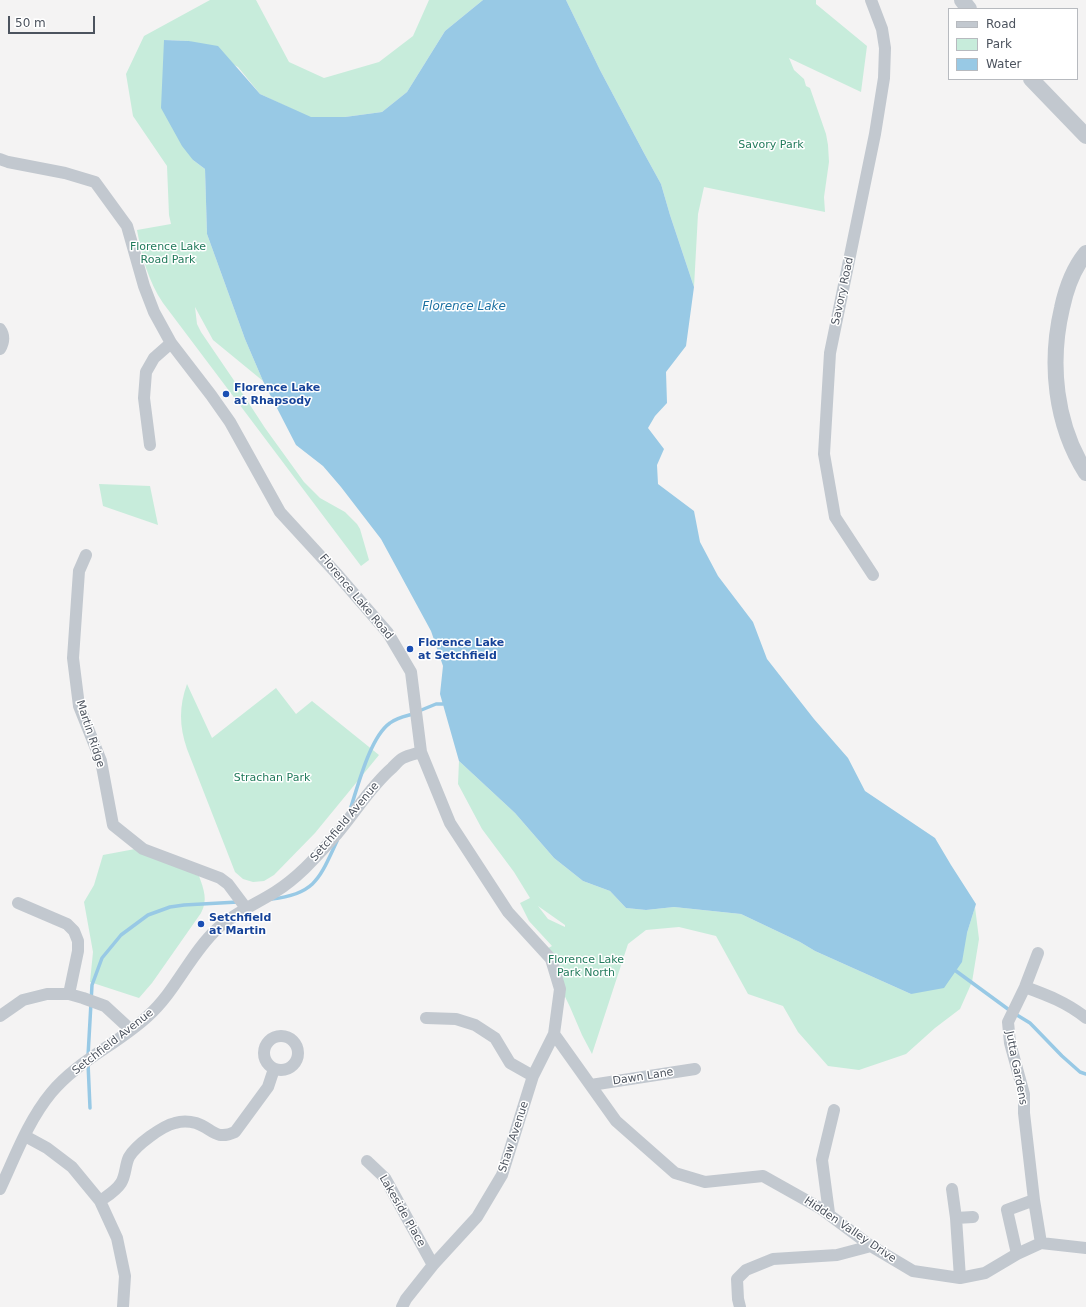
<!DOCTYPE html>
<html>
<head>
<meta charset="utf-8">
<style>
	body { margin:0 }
	#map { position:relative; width:1086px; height:1307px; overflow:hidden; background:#f4f3f3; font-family:"DejaVu Sans",sans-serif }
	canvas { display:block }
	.legend { position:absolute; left:948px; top:8px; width:130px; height:72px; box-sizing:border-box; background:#fff; border:1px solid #b7babf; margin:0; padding:5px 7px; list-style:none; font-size:12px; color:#4c535e }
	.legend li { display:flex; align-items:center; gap:8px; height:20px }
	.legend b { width:20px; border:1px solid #b7babf }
	.scale { position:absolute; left:8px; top:16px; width:87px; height:18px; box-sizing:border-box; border:2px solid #4c535e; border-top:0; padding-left:5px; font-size:12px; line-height:14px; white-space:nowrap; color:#4c535e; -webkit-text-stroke:3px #fff; paint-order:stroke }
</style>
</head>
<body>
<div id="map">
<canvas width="1086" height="1307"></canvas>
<ul class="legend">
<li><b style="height:5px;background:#c2c8cf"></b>Road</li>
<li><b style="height:11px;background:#c7ecdb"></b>Park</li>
<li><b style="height:11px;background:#98c9e5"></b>Water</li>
</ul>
<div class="scale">50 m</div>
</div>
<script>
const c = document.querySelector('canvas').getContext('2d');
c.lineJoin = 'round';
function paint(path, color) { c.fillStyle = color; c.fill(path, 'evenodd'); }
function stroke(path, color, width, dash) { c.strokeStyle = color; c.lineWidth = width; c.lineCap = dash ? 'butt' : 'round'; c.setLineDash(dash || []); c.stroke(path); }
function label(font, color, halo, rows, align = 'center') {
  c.font = font + ' "DejaVu Sans",sans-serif'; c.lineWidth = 3; c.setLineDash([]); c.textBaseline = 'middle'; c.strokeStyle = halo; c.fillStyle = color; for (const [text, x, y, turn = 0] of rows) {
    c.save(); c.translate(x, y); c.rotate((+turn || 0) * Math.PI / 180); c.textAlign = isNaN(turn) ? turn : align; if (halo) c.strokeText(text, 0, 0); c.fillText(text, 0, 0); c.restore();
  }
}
paint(new Path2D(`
	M210 0H256L289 62 324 78 379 62 413 36 429 0H483L445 31 407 92 382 112 345 117 311 118 260 94 238 67 189 41 164 40 193 160 205 169 207 234 245 339 263 381 213 340 195 307 197 324 201 332 233 379 265 428 304 482 320 498 345 512 357 524 360 529 369 560 361 566 163 303C148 281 142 257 137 230L171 224 169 215 167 166 133 116 126 74 144 36Z
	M566 0H816V4L867 46 861 92 789 58 794 70 804 79 806 86 810 88 826 134 828 145 829 162 824 197 825 212 704 187 698 214 694 287 670 215 661 184 644 153 600 70Z
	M99 484 150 486 158 525 103 506Z
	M187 684 212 738 276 688 296 714 312 701 379 755 315 833 274 875 264 881 253 882 243 879 235 872 187 749C179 726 179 706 187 684Z
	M459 761 515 813 554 858 583 881 610 891 626 908 646 910 674 907 741 914 800 942 815 951 911 994 967 933 975 907 979 939 972 982 960 1009 935 1028 906 1054 859 1070 828 1066 798 1032 783 1006 748 994 716 936 679 927 646 930 628 944 592 1054 582 1035 570 1007 543 951 552 946 529 921 520 903 530 898 514 872 482 829 458 784ZM538 906 565 925V927L548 919Z
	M135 849 199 876C204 890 208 900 201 913L152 983 139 998 90 982 93 952 84 902 94 885 103 855Z`), '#c7ecdb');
paint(new Path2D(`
	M483 0H566L600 70 644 153 661 184 670 215 694 287 686 346 666 372 667 403 655 416 648 428 664 449 657 465 658 484 694 511 700 542 718 576 753 622 767 659 814 719 848 758 865 791 935 838 951 865 976 904 967 933 962 962 944 988 911 994 815 951 800 942 741 914 674 907 646 910 626 908 610 891 583 881 554 858 515 813 459 761 440 694 443 666 431 631 381 539 341 487 323 466 296 445 263 381 245 339 207 234 205 169 193 160 182 146 161 108 164 40 189 41 218 46 260 94 311 117H345L382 112 407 92 445 31Z`), '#98c9e5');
stroke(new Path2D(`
	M419 711 436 704H443
	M350 810C358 786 370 737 390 723 396 718 406 716 413 714
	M272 899C316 894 320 877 337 841
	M956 971 1012 1012 1030 1023 1062 1056 1080 1072 1086 1074
	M88 1056 92 985 102 958 121 935 148 915 170 907 184 905 238 902
	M88 1063 90 1108`), '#98c9e5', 3.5);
stroke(new Path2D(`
	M871 0 882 29 885 48 884 78 875 134 830 353 824 454 835 517 873 575
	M0 159 8 162 65 173 95 182 127 226 144 286 154 312 171 343 211 395 230 422 280 512 336 573 388 633 411 672 421 752 450 823 508 912 551 959 560 989 554 1034 616 1121 675 1173 705 1182 763 1176 820 1208 871 1246 913 1271 960 1278 985 1273 1017 1254 1041 1243 1086 1248
	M0 329C5 336 4 342 0 349
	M150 445 144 398 146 372 154 358 171 343
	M86 555 79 571 73 658 79 706 101 761 113 825 143 849 220 878 228 884 246 908
	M18 903 67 924 74 931 78 941V951L69 994
	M1038 953 1025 987 1008 1022 1010 1043 1024 1094V1113L1034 1200 1041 1243
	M1025 987C1047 995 1068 1003 1086 1018
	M0 1016 23 1000 47 994H69L83 998 105 1006 131 1030
	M426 1018 456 1019 475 1025 495 1038 510 1063 533 1076
	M264 1053a17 17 0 1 1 34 0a17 17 0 1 1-34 0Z
	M591 1085 695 1069
	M25 1136 47 1148 72 1167 100 1201 117 1238 125 1276 123 1307
	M367 1161 385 1178 433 1265
	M0 1189C15 1157 28 1121 51 1093 77 1061 118 1044 148 1016 176 991 190 954 217 929 234 913 256 904 275 892 299 877 317 856 336 835 355 813 370 787 392 768 395 765 399 760 403 758 409 755 415 754 421 752
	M952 1189 956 1218 960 1278
	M100 1201C107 1196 116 1191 121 1183 126 1175 125 1165 129 1157 136 1145 162 1126 175 1123 181 1121 189 1121 196 1123 212 1128 215 1141 235 1132L268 1087 274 1069
	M829 1213 822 1160 834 1110
	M956 1218 973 1217
	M1017 1254 1007 1210 1034 1200
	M402 1307 406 1299 433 1265 477 1217 502 1175 533 1076 554 1034
	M740 1307 738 1299 737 1279 746 1270 773 1259 837 1255 871 1246`), '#c2c8cf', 12);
stroke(new Path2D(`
	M962 0 969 9
	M1031 79 1086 136
	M1086 253C1073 269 1066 289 1062 308 1049 363 1055 424 1086 473`), '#c2c8cf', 16);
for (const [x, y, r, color] of [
	[226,394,4,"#1a4fb4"],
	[410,649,4,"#1a4fb4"],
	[201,924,4,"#1a4fb4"]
]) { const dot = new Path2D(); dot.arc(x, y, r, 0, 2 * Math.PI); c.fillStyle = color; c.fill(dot); stroke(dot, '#fff', 1.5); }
label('11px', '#227b5c', '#fff', [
	["Savory Park",771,145],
	["Florence Lake",168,247],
	["Road Park",168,260],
	["Strachan Park",272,778],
	["Florence Lake",586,960],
	["Park North",586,973]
]);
label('11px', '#4c535e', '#fff', [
	["Savory Road",843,291,-78],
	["Florence Lake Road",356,597,50],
	["Martin Ridge",90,734,72],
	["Setchfield Avenue",345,822,-50],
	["Setchfield Avenue",113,1042,-38],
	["Jutta Gardens",1016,1068,79],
	["Dawn Lane",643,1077,-9],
	["Shaw Avenue",514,1137,-72],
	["Lakeside Place",402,1211,60],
	["Hidden Valley Drive",850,1230,34]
]);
label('bold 11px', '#164399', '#fff', [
	["Florence Lake",234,388],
	["at Rhapsody",234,401],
	["Florence Lake",418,643],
	["at Setchfield",418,656],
	["Setchfield",209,918],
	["at Martin",209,931]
], 'left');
label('italic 12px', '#1b70a2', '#fff', [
	["Florence Lake",464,307]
]);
</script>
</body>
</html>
